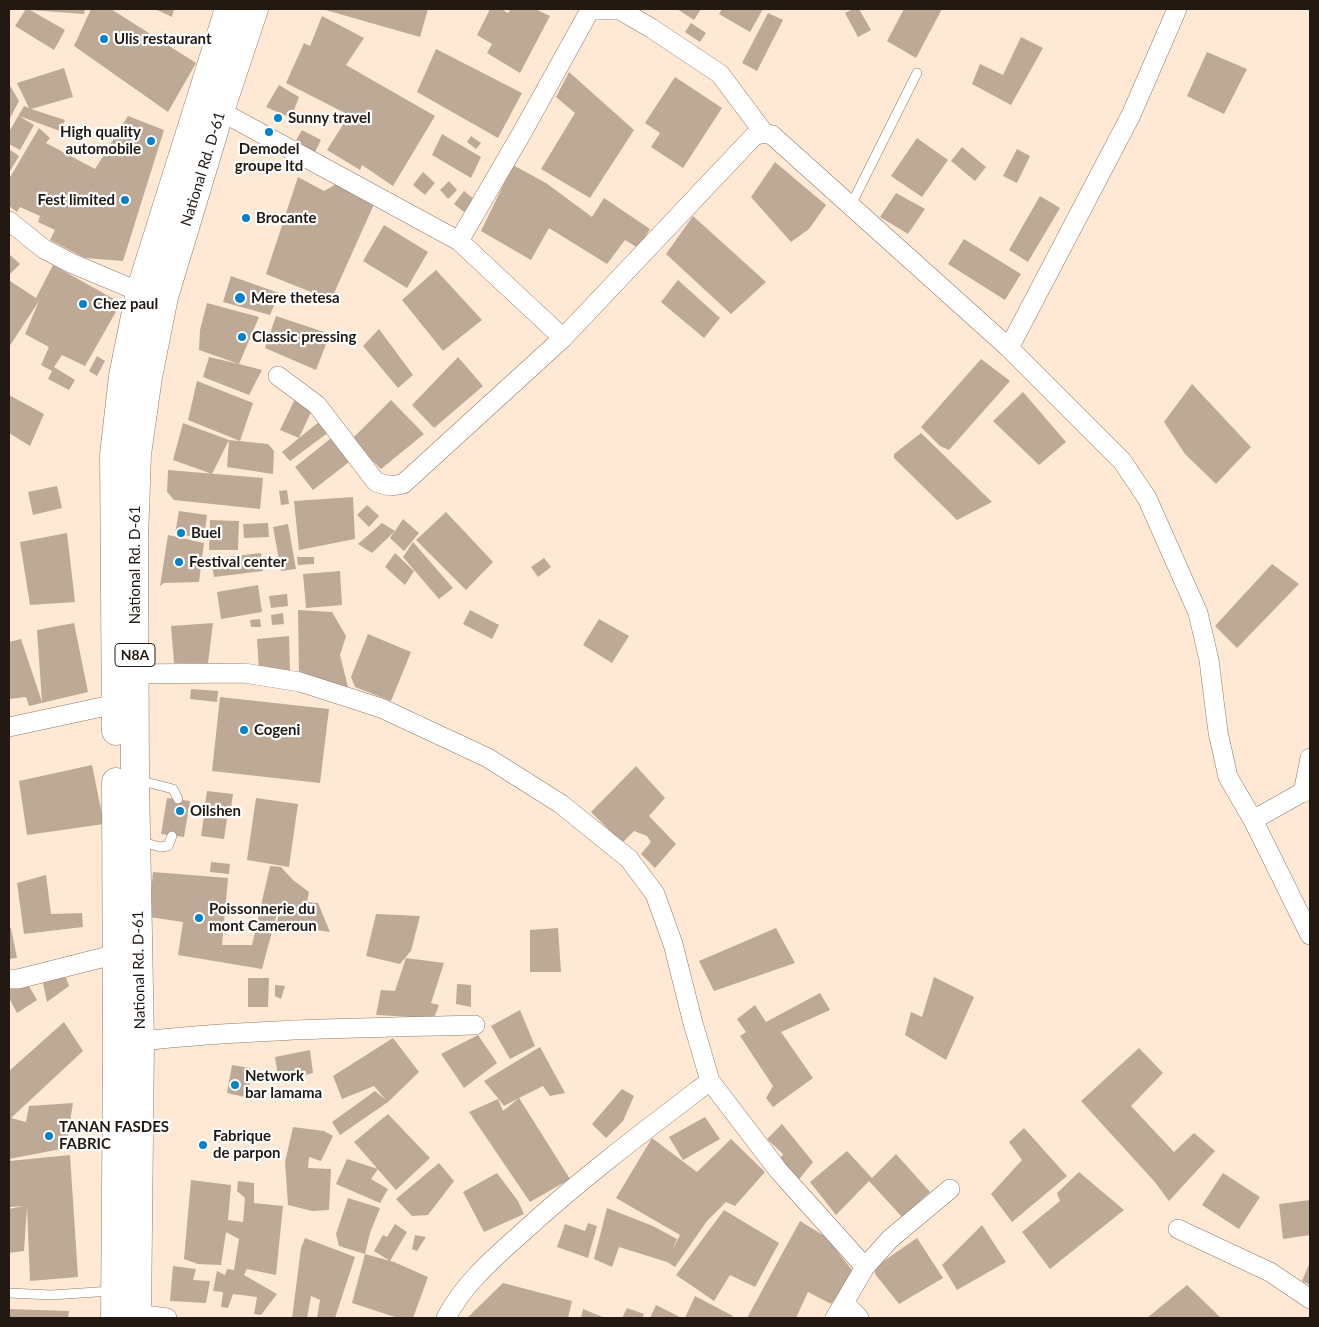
<!DOCTYPE html>
<html>
<head>
<meta charset="utf-8">
<style>
	body { margin:0 }
	#map { position:relative; width:1319px; height:1327px; overflow:hidden; background:#ffe9d5; font-family:Lato,sans-serif }
	canvas { display:block }
	.frame { position:absolute; inset:0; border:10px solid #211912; pointer-events:none }
</style>
</head>
<body>
<div id="map">
<canvas width="1319" height="1327"></canvas>
<div class="frame"></div>
</div>
<script>
const c = document.querySelector('canvas').getContext('2d');
c.lineJoin = 'round';
function paint(path, color) { c.fillStyle = color; c.fill(path, 'evenodd'); }
function stroke(path, color, width, dash) { c.strokeStyle = color; c.lineWidth = width; c.lineCap = dash ? 'butt' : 'round'; c.setLineDash(dash || []); c.stroke(path); }
function label(font, color, halo, rows, align = 'center') {
  c.font = font + ' Lato,sans-serif'; c.lineWidth = 4.5; c.setLineDash([]); c.textBaseline = 'middle'; c.strokeStyle = halo; c.fillStyle = color; for (const [text, x, y, turn = 0] of rows) {
    c.save(); c.translate(x, y); c.rotate((+turn || 0) * Math.PI / 180); c.textAlign = isNaN(turn) ? turn : align; if (halo) c.strokeText(text, 0, 0); c.fillText(text, 0, 0); c.restore();
  }
}
paint(new Path2D(`
	M26 9H85L84 14 30 10 65 30 54 50 15 26Z
	M91 9H111L196 63 168 112 74 46Z
	M155 9H174L172 17Z
	M322 9H428L420 37Z
	M490 9H501L508 13 511 9H535L550 16 520 73 487 53 492 44 477 35Z
	M677 9H701L694 20Z
	M722 9H763L750 32 719 14Z
	M853 9H859L871 30 858 37 845 13Z
	M904 9H942L916 58 887 41Z
	M768 13 783 20 757 71 742 63Z
	M322 16 364 38 346 65 435 116 393 186 362 165 360 170 327 150 349 115 286 83 304 43 310 46Z
	M691 23 706 33 700 42 685 32Z
	M1021 37 1043 48 1011 105 972 84 980 64 1003 75Z
	M436 49 522 93 498 138 417 92Z
	M1207 52 1247 69 1224 114 1187 96Z
	M64 68 73 97 31 109 65 120 60 131 19 116 34 125 20 150 9 144V132L24 106 29 108 17 83Z
	M569 72 634 130 590 198 541 169 575 113 556 97Z
	M675 77 722 108 683 168 651 147 660 133 645 123Z
	M9 84 19 101 9 120Z
	M279 85 299 97 291 118 266 107Z
	M128 116 164 130 123 261 85 258 50 240 55 230 38 222 40 216 20 207 17 212 9 206V179L39 128 50 138 46 143 95 169Z
	M302 130 321 140 311 160 291 149Z
	M442 134 481 157 471 178 432 155Z
	M471 136 481 143 476 149 467 142Z
	M917 138 948 160 922 197 891 176Z
	M962 147 986 167 975 181 951 161Z
	M9 149 19 156 9 173Z
	M1017 149 1030 156 1017 183 1003 176Z
	M775 162 826 205 809 229 791 242 751 197Z
	M513 165 546 183 592 217 604 198 650 229 638 248 625 240 607 264 549 228 531 260 481 231Z
	M423 172 435 183 425 195 413 185Z
	M298 177 324 191 338 183 375 202 331 300 266 274Z
	M449 181 457 190 448 199 440 190Z
	M464 191 474 199 464 212 454 204Z
	M896 193 925 209 908 234 880 217Z
	M1040 196 1060 208 1028 262 1009 250Z
	M693 216 766 282 731 314 666 254Z
	M384 225 428 252 407 288 363 261Z
	M964 239 1021 274 1005 300 948 264Z
	M9 254 20 264 9 275Z
	M53 265 121 303 85 366 62 355 54 367 75 380 69 390 48 379 52 371 41 365 49 347 25 334 39 301 9 347V282L10 281 36 298Z
	M436 270 482 320 443 351 402 300Z
	M231 276 279 293 270 315 223 302Z
	M678 280 720 318 704 338 661 302Z
	M207 303 259 317 239 364 262 370 249 395 203 377 209 357 239 364 199 350 200 330Z
	M276 316 330 334 316 370 265 348Z
	M379 329 413 375 398 388 363 346Z
	M97 356 105 361 97 376 89 371Z
	M458 357 483 386 434 428 412 405Z
	M981 359 1010 381 949 450 940 446 921 427Z
	M197 381 253 403 240 441 188 420Z
	M1192 384 1251 447 1216 484 1185 454 1164 422Z
	M1023 392 1066 442 1039 465 993 421Z
	M9 395 44 414 30 446 9 433Z
	M295 399 313 408 299 438 325 417 333 429 290 461 282 452 299 438 280 430Z
	M391 400 424 434 381 469 351 440Z
	M183 423 229 440 212 474 173 460Z
	M921 433 992 502 957 520 894 458V454Z
	M335 435 353 459 313 490 295 467Z
	M229 440 268 444 274 451 273 474 227 467Z
	M168 470 263 478 260 509 174 500 167 492Z
	M57 486 62 508 33 515 28 492Z
	M287 490 289 504 281 505 279 491Z
	M353 497 355 539 299 550 294 501Z
	M367 505 379 516 369 527 357 515Z
	M179 511 207 515 204 538 175 534Z
	M446 512 493 562 466 590 416 540Z
	M403 519 419 533 404 551 390 538 395 531 372 553 358 544 382 523 395 531Z
	M210 520 239 521 238 550H209Z
	M268 523 269 537 244 538 243 524Z
	M288 524 296 569 281 571 273 527Z
	M67 533 75 602 30 605 20 542Z
	M168 535 204 543 199 582 164 583 160 586Z
	M413 542 453 588 439 599 403 557Z
	M261 553 263 571 214 577 211 559Z
	M395 553 414 571 405 585 385 567Z
	M297 557H314V564L298 565Z
	M544 558 551 567 538 577 531 567Z
	M1272 564 1299 584 1237 648 1215 626Z
	M340 571 342 605 306 608 303 574Z
	M258 585 262 612 221 619 217 592Z
	M287 594 288 606 271 608 269 596Z
	M298 610 332 612 346 636 340 655 349 691 299 675Z
	M470 610 499 625 492 639 463 624Z
	M283 613 284 624 272 625 271 615Z
	M260 619 261 627H251L250 620Z
	M599 619 629 636 612 663 583 645Z
	M74 623 88 692 29 706 26 697 9 699V642L21 639 42 702 37 630Z
	M213 623 208 663H174L171 626Z
	M368 634 411 652 391 701 355 687 351 677Z
	M289 636 290 670 259 671 257 639Z
	M191 689 218 691 217 702 190 699Z
	M220 697 329 709 320 783 212 771Z
	M92 765 104 824 27 835 19 781Z
	M636 766 665 798 649 816 676 844 655 868 641 854 651 842 647 836 634 831 622 843 591 812Z
	M207 791 233 794 230 814 204 811Z
	M167 798 190 801 184 837 161 834Z
	M256 798 298 804 289 867 247 860Z
	M204 816 227 819 224 839 201 836Z
	M211 862 230 864 229 874 210 872Z
	M270 866 281 867 293 880 309 892 307 902 318 903 330 932 277 924 280 902 262 969 178 955 183 922 149 917 153 872 228 878 222 945H252Z
	M46 875 51 914 82 913 83 927 24 934 17 883Z
	M376 914 420 916 411 951 400 964 366 956Z
	M9 928H11L17 958 9 959Z
	M558 928 561 972H530V930Z
	M776 928 795 963 714 991 699 961Z
	M406 958 444 963 431 1003 439 1005 434 1018 376 1015 381 990 395 991Z
	M64 972 69 986 47 1002 43 983Z
	M934 977 974 997 946 1060 905 1035 911 1012 922 1017Z
	M248 978H269L268 1007H248Z
	M25 979 37 1000 17 1013 9 998V988Z
	M457 984 471 985V1007L456 1004Z
	M275 985 285 986 281 999 275 996Z
	M820 993 830 1010 781 1032 813 1078 773 1107 766 1098 773 1086 740 1036 746 1032 737 1019 755 1005 766 1022Z
	M520 1010 535 1046 510 1059 491 1026Z
	M64 1022 83 1051 11 1118 26 1122 29 1106 73 1103 66 1148 9 1159V1071Z
	M478 1035 497 1063 464 1088 441 1054Z
	M393 1038 419 1072 388 1102 340 1135 332 1122 375 1091 386 1100 374 1086 342 1099 333 1076Z
	M540 1047 565 1093 550 1096 543 1086 519 1098 570 1179 530 1202 469 1112 498 1099 503 1111 519 1098 504 1106 497 1097 484 1081Z
	M1139 1048 1163 1073 1131 1106 1174 1152 1194 1133 1215 1151 1169 1201 1154 1181 1081 1101Z
	M310 1050 313 1073 279 1083 275 1057Z
	M232 1065 250 1068 249 1098 227 1093Z
	M622 1089 634 1096 623 1121 606 1138 592 1124Z
	M388 1114 430 1158 396 1190 354 1142Z
	M705 1117 720 1139 683 1160 669 1137Z
	M782 1124 813 1162 797 1182 779 1161 783 1154 767 1139Z
	M293 1127 324 1131 333 1136 321 1161 309 1157 308 1168 331 1169 329 1210 312 1211 288 1205 285 1162Z
	M1024 1128 1067 1176 1012 1222 991 1194 1022 1160 1009 1142Z
	M652 1138 697 1172 731 1139 765 1172 735 1206 726 1202 707 1221 675 1267 667 1262 619 1247 612 1267 594 1259 607 1208 653 1226 677 1239 672 1251 680 1235 616 1198Z
	M847 1151 872 1178 896 1154 930 1192 902 1217 869 1181 836 1215 810 1182Z
	M70 1155 78 1277 30 1281 27 1207 24 1251 9 1253V1209L23 1206 9 1207V1161Z
	M347 1159 378 1169 371 1179 388 1189 380 1203 336 1184Z
	M439 1163 454 1181 428 1215 412 1216 396 1199Z
	M1079 1172 1124 1210 1050 1269 1022 1232 1060 1201 1057 1193Z
	M497 1173 518 1201 524 1214 484 1232 463 1192Z
	M1223 1173 1260 1197 1239 1229 1202 1205Z
	M191 1180 231 1185 228 1220 243 1222 245 1198 237 1191 238 1181 254 1183V1203L283 1206 276 1275 247 1269 244 1275 277 1294 261 1315 254 1314 257 1297 233 1294 228 1308 221 1307 223 1292 213 1291 217 1271 225 1275 227 1269 234 1270 239 1239 226 1232 221 1265 198 1264 184 1259Z
	M348 1198 380 1208 370 1233 365 1254 339 1246 336 1234Z
	M1310 1200V1235L1283 1239 1279 1204Z
	M724 1210 779 1243 755 1287 730 1275 714 1301 676 1275Z
	M800 1221 826 1237 855 1274 831 1304 808 1292 796 1318H747Z
	M588 1223 597 1226 588 1258 557 1247 565 1224 585 1231Z
	M395 1224 407 1232 390 1261 374 1251 383 1235 387 1237Z
	M982 1225 1006 1262 957 1290 942 1265Z
	M415 1235 426 1237 417 1251 412 1249Z
	M305 1238 355 1257 335 1318H317L320 1300 311 1296 307 1318H292L301 1248Z
	M917 1238 943 1278 899 1304 875 1274V1267Z
	M365 1254 394 1262 428 1277 413 1318H398L352 1303Z
	M1310 1262V1285L1302 1281Z
	M173 1266 196 1269 193 1280 210 1281 206 1303 170 1301Z
	M503 1283 572 1301 568 1318H467Z
	M1187 1285 1220 1317 1147 1318Z
	M695 1296 733 1316 731 1318H685Z
	M656 1305 682 1318H650Z
	M627 1308 644 1314 642 1318H622Z
	M10 1309 69 1311 68 1318H10Z
	M583 1309 605 1318H581Z`), '#bea996');
const lane = new Path2D(`
	M851 205 917 73
	M138 780 173 789 178 799
	M139 841 160 847 168 846 172 836
	M9 1293 51 1295 112 1291`);
const street = new Path2D(`
	M220 111 459 241 563 338 754 136 764 133 772 135 1009 348 1122 461 1147 498 1198 613 1209 660 1218 732 1228 777 1253 820 1310 935
	M9 221 44 249 71 263 140 292
	M459 241 523 131 590 10H620L651 28 720 74 764 133
	M1009 348 1131 115 1177 9
	M278 376 317 405 376 482 390 486 403 484 563 338
	M124 674 244 673 300 682 381 708 488 758 561 804 629 859 655 894 673 944 693 1023 710 1081 778 1170 865 1267
	M9 727 116 704
	M1303 793 1310 758
	M1253 820 1310 788
	M9 979H18L117 954
	M140 1041C251 1029 363 1028 475 1025
	M1178 1229 1270 1272 1310 1299
	M845 1303 859 1318
	M137 1314 167 1318
	M446 1318C464 1283 495 1257 524 1231 583 1177 647 1129 710 1081
	M835 1318 865 1267 890 1239 950 1189`);
const highway = new Path2D(`
	M116 731 114 455 123 376 140 292 229 9
	M115 1318 117 1053 116 782
	M137 1318 140 1041 135 779 134 539 137 454 148 377 164 297 220 111 254 9`);
stroke(lane, '#8e7a69', 10);
stroke(street, '#8e7a69', 20);
stroke(highway, '#8e7a69', 29);
stroke(lane, '#fff', 9);
stroke(street, '#fff', 19);
stroke(highway, '#fff', 28);
for (const [x, y, r, color] of [
	[104,39,5,"#0182ca"],
	[278,118,5,"#0182ca"],
	[269,132,5,"#0182ca"],
	[151,141,5,"#0182ca"],
	[125,200,5,"#0182ca"],
	[246,218,5,"#0182ca"],
	[240,298,6,"#0182ca"],
	[83,304,5,"#0182ca"],
	[242,337,5,"#0182ca"],
	[181,533,5,"#0182ca"],
	[179,562,5,"#0182ca"],
	[244,730,5,"#0182ca"],
	[180,811,5,"#0182ca"],
	[199,918,5,"#0182ca"],
	[235,1085,5,"#0182ca"],
	[49,1136,5,"#0182ca"],
	[203,1145,5,"#0182ca"]
]) { const dot = new Path2D(); dot.arc(x, y, r, 0, 2 * Math.PI); c.fillStyle = color; c.fill(dot); stroke(dot, '#fff', 2); }
for (const [x, y, w] of [
	[135,655,40]
]) { const box = new Path2D(); box.roundRect(x - w / 2, y - 11.5, w, 23, 4); c.fillStyle = '#fff'; c.fill(box); stroke(box, '#211912', 1); }
label('bold 14px', '#211912', null, [
	["N8A",135,655]
]);
label('bold 15px', '#211912', '#fff', [
	["Ulis restaurant",114,39],
	["Sunny travel",288,118],
	["High quality",141,132,"right"],
	["automobile",141,149,"right"],
	["Demodel",269,149,"center"],
	["groupe ltd",269,166,"center"],
	["Fest limited",115,200,"right"],
	["Brocante",256,218],
	["Mere thetesa",251,298],
	["Chez paul",93,304],
	["Classic pressing",252,337],
	["Buel",191,533],
	["Festival center",189,562],
	["Cogeni",254,730],
	["Oilshen",190,811],
	["Poissonnerie du",209,909],
	["mont Cameroun",209,926],
	["Network",245,1076],
	["bar lamama",245,1093],
	["TANAN FASDES",59,1127],
	["FABRIC",59,1144],
	["Fabrique",213,1136],
	["de parpon",213,1153]
], 'left');
label('15px', '#211912', '#fff', [
	["National Rd. D-61",203,169,-73],
	["National Rd. D-61",135,565,-90],
	["National Rd. D-61",139,970,-91]
]);
</script>
</body>
</html>
